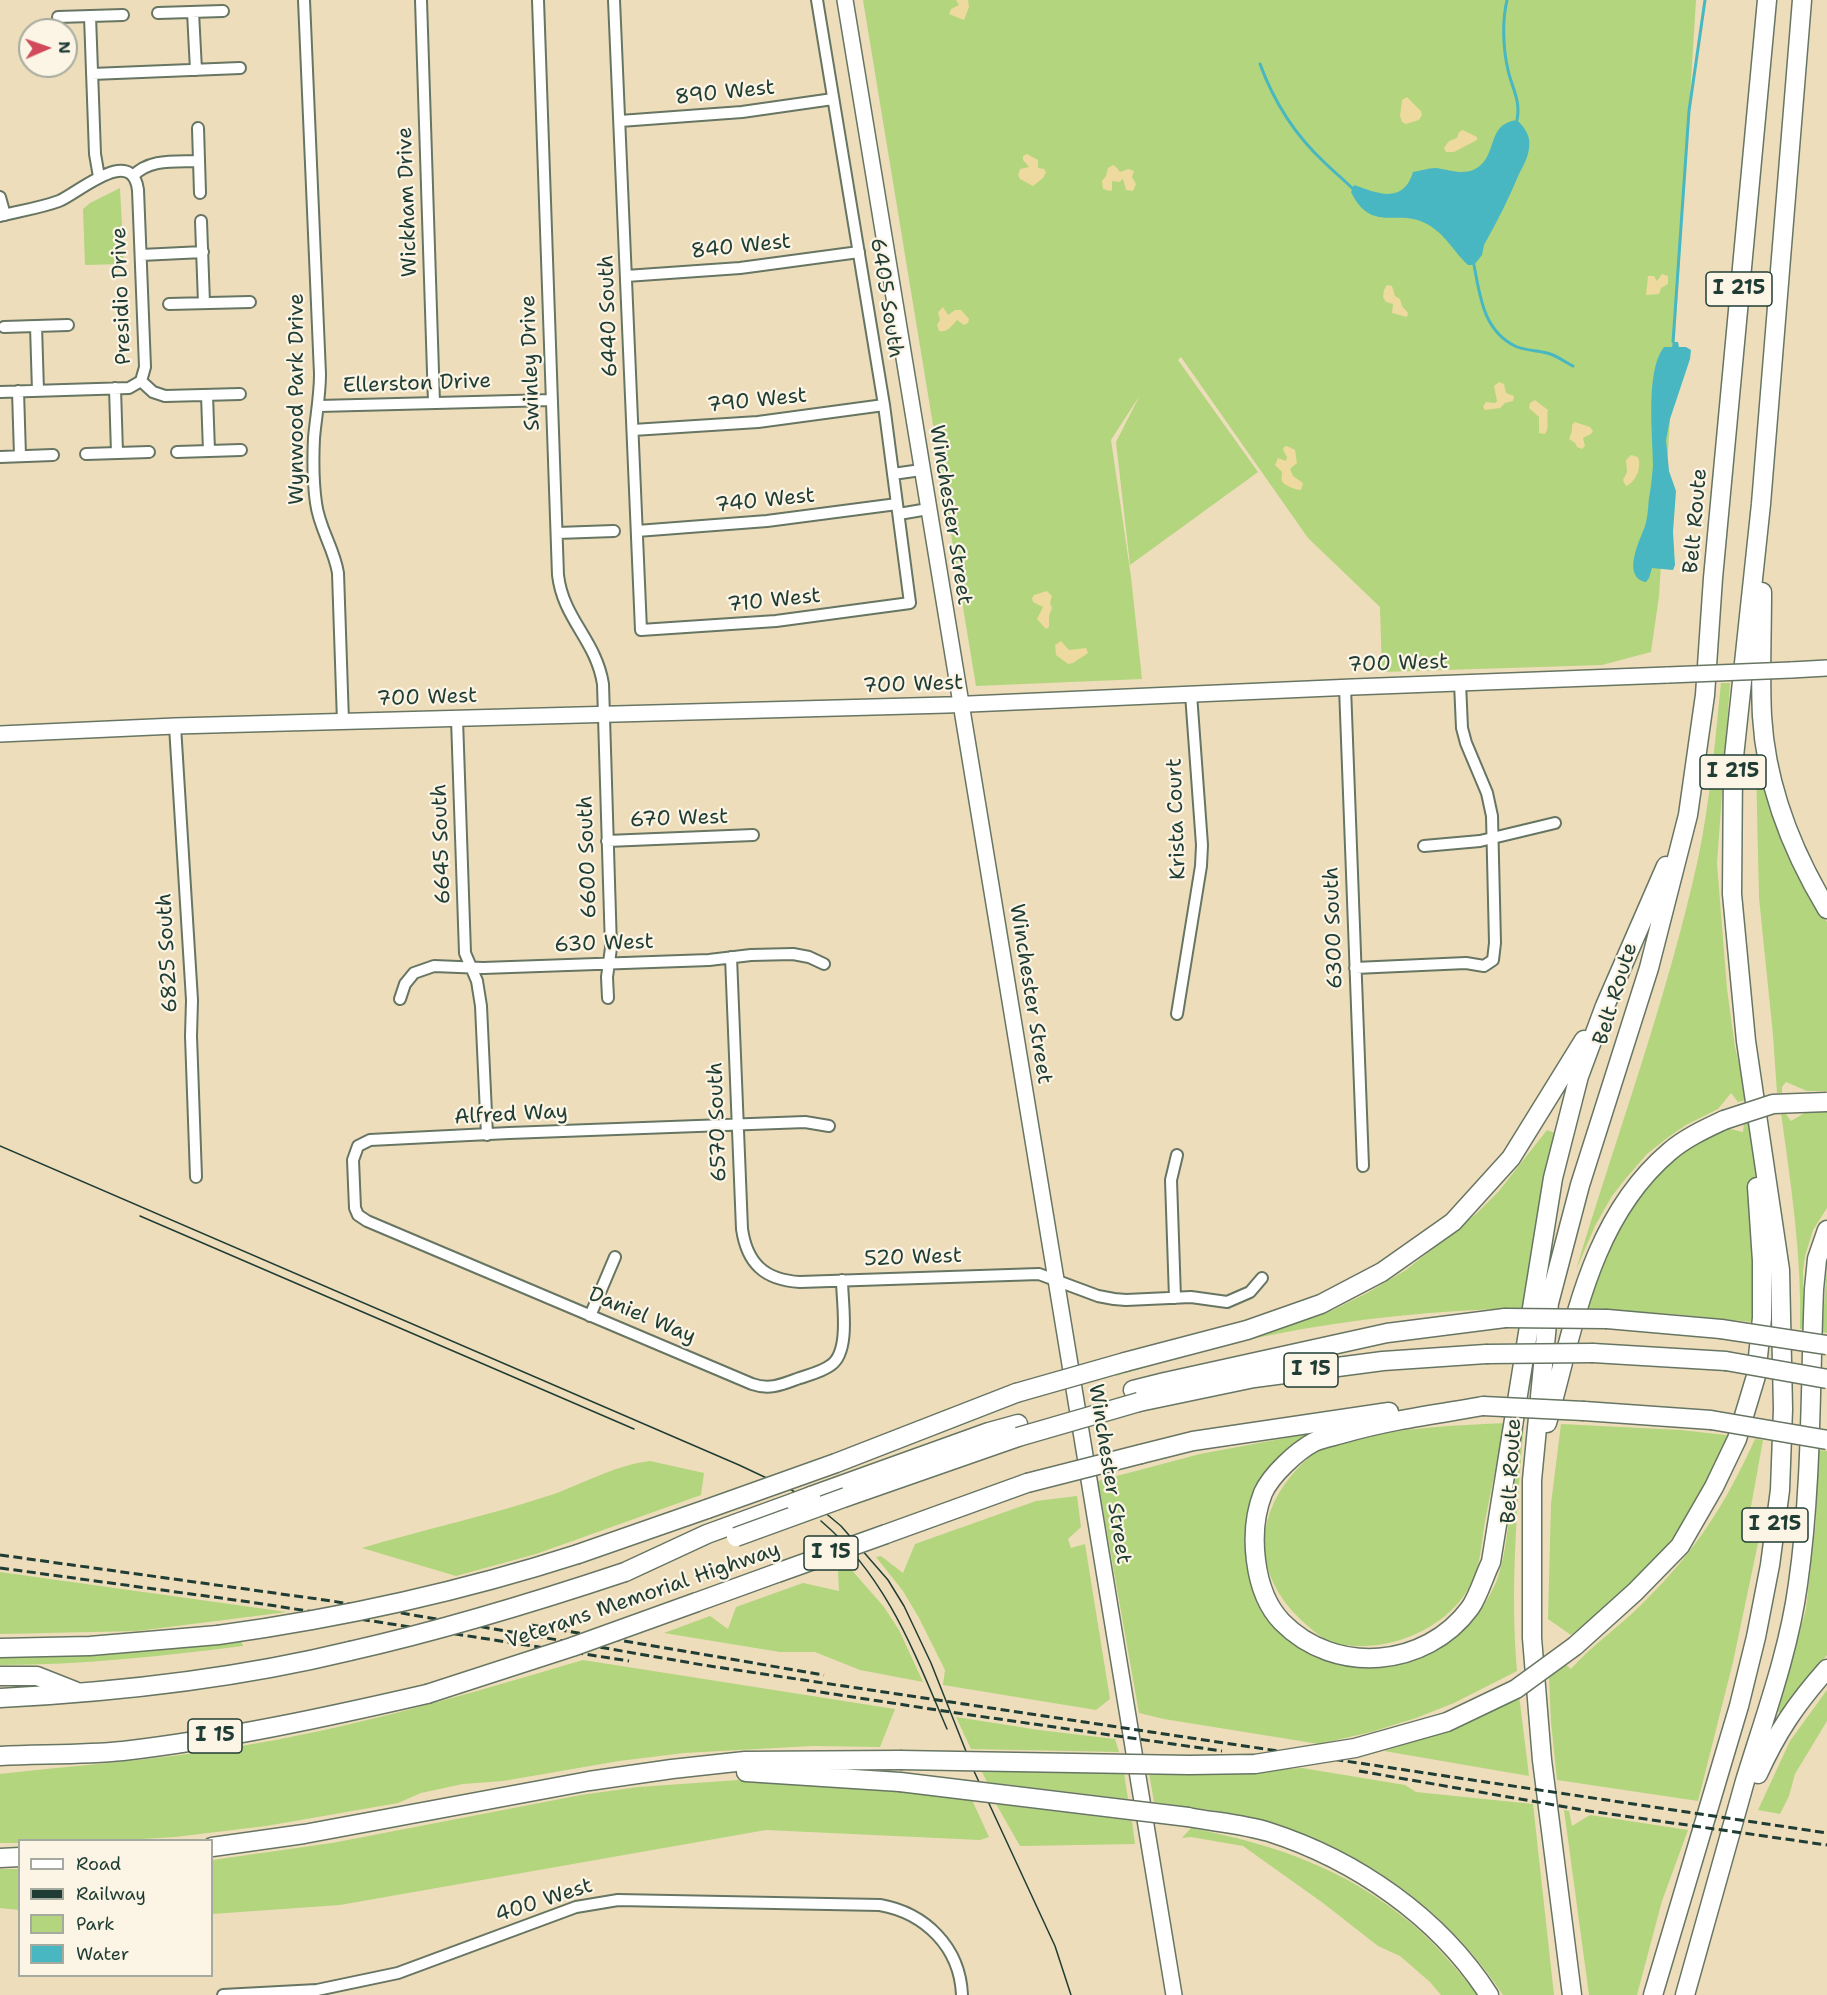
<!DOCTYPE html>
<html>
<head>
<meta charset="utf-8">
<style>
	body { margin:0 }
	#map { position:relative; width:1827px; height:1995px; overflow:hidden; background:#edb; font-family:"Shantell Sans",sans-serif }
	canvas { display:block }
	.legend { position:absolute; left:18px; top:1839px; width:195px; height:138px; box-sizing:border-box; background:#fcf5e5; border:2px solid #a4ab9e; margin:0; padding:8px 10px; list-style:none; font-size:18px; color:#1f3d34 }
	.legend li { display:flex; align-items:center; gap:12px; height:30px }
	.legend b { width:30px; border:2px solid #a4ab9e }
	.north { position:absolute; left:18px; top:18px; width:60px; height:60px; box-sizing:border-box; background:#fcf5e5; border:2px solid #a4ab9e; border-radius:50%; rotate:88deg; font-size:16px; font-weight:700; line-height:24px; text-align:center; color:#1f3d34 }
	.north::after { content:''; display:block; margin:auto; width:21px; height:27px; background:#d1495b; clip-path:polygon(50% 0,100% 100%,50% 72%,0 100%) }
</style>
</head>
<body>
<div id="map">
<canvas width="1827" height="1995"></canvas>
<ul class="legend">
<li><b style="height:8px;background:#fff"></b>Road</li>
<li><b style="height:8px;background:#1f3d34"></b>Railway</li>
<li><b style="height:16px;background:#b2d57e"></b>Park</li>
<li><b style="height:16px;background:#48b7c1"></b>Water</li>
</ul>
<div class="north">N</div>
</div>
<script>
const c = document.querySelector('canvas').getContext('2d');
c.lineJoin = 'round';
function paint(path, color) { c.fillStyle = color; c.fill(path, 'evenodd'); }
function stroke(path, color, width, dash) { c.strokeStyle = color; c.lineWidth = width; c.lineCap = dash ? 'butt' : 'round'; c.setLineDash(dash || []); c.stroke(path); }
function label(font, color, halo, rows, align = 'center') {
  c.font = font + ' "Shantell Sans",sans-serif'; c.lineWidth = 4.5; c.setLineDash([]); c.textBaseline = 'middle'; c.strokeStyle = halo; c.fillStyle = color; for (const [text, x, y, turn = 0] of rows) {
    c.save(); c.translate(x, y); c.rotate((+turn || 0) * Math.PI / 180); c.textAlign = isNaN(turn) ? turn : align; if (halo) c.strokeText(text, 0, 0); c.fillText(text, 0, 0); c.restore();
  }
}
paint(new Path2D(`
	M863 0H1696L1659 596 1651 652 1602 665 1382 672 1380 607 1308 538 1181 357 1178 360 1258 472 1130 565 1116 442 1140 395 1111 440 1131 577 1142 679 976 686Z
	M120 188 124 264 85 265 83 209 90 203Z
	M1721 683H1730L1717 863 1727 989 1735 1047 1747 1100 1738 1102 1731 1093 1718 1109 1686 1125 1667 1138 1647 1154 1627 1177 1612 1196 1595 1226 1576 1270C1617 1134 1667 999 1698 859 1710 801 1715 742 1721 683Z
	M1756 764 1762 767 1814 902 1827 922V1091H1807L1786 1082 1782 1087V1093H1777L1773 1035 1759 898Z
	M1808 1111 1827 1112V1208L1813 1230 1805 1256 1803 1271V1329H1800C1802 1257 1791 1185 1781 1113H1785L1791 1121Z
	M1749 1120 1760 1214 1762 1323 1672 1314 1585 1309C1592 1288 1598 1267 1608 1248 1635 1192 1670 1155 1726 1128L1743 1132 1744 1122Z
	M1547 1130 1555 1133 1539 1211 1525 1308C1440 1310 1355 1318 1271 1335 1219 1345 1168 1361 1116 1376V1373L1266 1333 1333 1310 1367 1293 1406 1270 1476 1214 1499 1191Z
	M1827 1266V1333L1822 1332Z
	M1508 1423 1505 1449 1497 1460C1493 1482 1488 1504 1484 1527 1481 1548 1480 1568 1469 1588 1454 1613 1430 1630 1403 1639 1381 1647 1345 1650 1323 1638 1315 1633 1307 1625 1299 1618 1256 1576 1253 1522 1291 1476 1301 1464 1314 1451 1329 1445 1338 1441 1350 1440 1360 1438 1409 1427 1458 1425 1508 1423Z
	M1521 1423H1524C1517 1506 1510 1588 1517 1671L1454 1703 1416 1718 1371 1732 1319 1744 1164 1719 1139 1713 1098 1481 1200 1454 1318 1432 1263 1483 1255 1586C1272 1604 1289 1621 1306 1639 1312 1644 1319 1654 1326 1658 1331 1661 1338 1662 1343 1663 1405 1681 1477 1636 1498 1577 1508 1546 1509 1515 1512 1482 1514 1463 1518 1443 1521 1423Z
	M1561 1424 1681 1430 1734 1436C1722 1461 1710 1487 1695 1510 1663 1559 1618 1600 1571 1635L1548 1619 1551 1504Z
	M1755 1439 1763 1440 1750 1512 1761 1529 1733 1662 1698 1801 1557 1780 1551 1722 1549 1677 1566 1665 1571 1669C1592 1645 1619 1627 1642 1604 1695 1552 1724 1507 1755 1439Z
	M1818 1450 1827 1451V1655L1781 1713 1778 1712 1806 1609 1816 1520Z
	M650 1461 704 1473 701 1495 536 1554 456 1576 362 1548C426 1529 491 1515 554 1494 587 1482 616 1465 650 1461Z
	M1077 1496 1081 1527 1068 1539 1071 1548 1085 1544 1110 1699 1096 1710 943 1685 945 1670 919 1618 903 1591 876 1557 881 1556 903 1573 915 1544 1036 1501Z
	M849 1567 884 1607 899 1630 923 1682 860 1670 815 1652H780L664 1633 710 1616 728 1629 736 1607 803 1583 839 1591 838 1571Z
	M0 1572 287 1612 137 1631 0 1634Z
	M241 1640 243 1646C162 1656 81 1665 0 1665V1657L64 1655Z
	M583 1660 895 1709 880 1747 812 1746 684 1753 619 1761 503 1781 463 1784 421 1793 398 1803 266 1826 175 1837 125 1840H20L19 1843H0V1774C78 1765 157 1760 235 1747 354 1728 468 1694 583 1660Z
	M1827 1690V1721L1795 1774 1789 1796 1780 1814 1758 1810 1790 1741Z
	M1519 1695 1529 1776 1384 1751 1447 1730Z
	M956 1717 1039 1730 1115 1739 1119 1752 971 1749Z
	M1302 1768 1405 1785 1416 1792 1533 1804 1554 1995H1503C1446 1907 1354 1843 1252 1818 1220 1810 1187 1807 1154 1802L1149 1773 1222 1774Z
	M981 1770 1124 1773 1128 1799 987 1782Z
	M739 1780C817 1783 894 1791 972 1800L989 1837 980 1840 766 1830 340 1905 212 1914V1860L332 1843 581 1795 638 1787Z
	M996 1804 1132 1821 1135 1844 1020 1846Z
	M1564 1810 1569 1811 1572 1826 1590 1815 1688 1830 1662 1901 1637 1995H1589Z
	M1191 1828C1276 1845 1345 1868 1412 1924 1437 1945 1458 1971 1478 1995H1441L1430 1982 1400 1956 1378 1946 1323 1903 1243 1846 1191 1837 1182 1838Z
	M0 1869H19V1910L0 1908Z`), '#b2d57e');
paint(new Path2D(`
	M956 0H968L969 7 964 20 949 14 951 9 959 5Z
	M1407 97 1421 111 1422 115 1419 120 1406 124 1402 122 1400 116 1402 100Z
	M1463 130 1477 137V140L1454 152H1446L1444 148 1449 141 1457 138 1459 132Z
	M1027 154 1038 160V168L1044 169 1046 172 1043 178 1033 186 1020 179 1018 175 1020 169 1029 167 1023 160V156Z
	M1113 165 1116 167 1120 172 1128 169 1134 171 1132 177 1136 184 1133 191 1126 190 1123 179 1119 182 1112 181V190L1110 191 1103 189 1102 181 1106 176 1108 168Z
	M1662 274 1668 276V284L1661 288 1659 294 1646 295 1648 276H1654L1657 281Z
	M1387 285 1392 286 1395 296 1400 299 1402 306 1408 313 1407 317 1392 313 1393 304 1386 302 1383 297 1384 290Z
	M943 307 948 315 955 310H961L969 319 968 323 964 325 957 320C952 325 948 333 939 331L937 325 940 320 938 312Z
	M1499 382 1504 384 1506 393 1514 396 1513 401 1505 403 1500 408 1485 410 1483 407 1486 402 1495 403 1497 401 1494 386Z
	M1535 400 1548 410C1546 419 1550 426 1545 434L1539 433V417L1529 408 1530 403Z
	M1575 422 1590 427 1593 431 1591 434 1583 438 1585 446 1582 449 1577 447 1575 443 1569 439 1572 431V425Z
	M1287 446 1295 450 1297 463 1290 469 1293 476 1303 483 1301 490C1296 490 1283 485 1282 481 1281 478 1282 475 1282 472L1275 465 1278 458 1286 461 1287 457 1283 450 1284 447Z
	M1631 455 1638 457C1642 467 1636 482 1626 486L1623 480 1627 472 1626 460Z
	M1047 591 1052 596 1050 603 1052 608 1049 616V627L1046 629 1037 619 1043 607 1033 602 1032 598 1034 595Z
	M1061 641 1069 650 1086 648 1088 653 1073 663 1068 664 1056 655 1055 645Z`), '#eeda9e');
paint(new Path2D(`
	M1517 120C1525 128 1531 136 1529 148 1528 158 1523 166 1519 174 1509 198 1497 222 1484 245L1482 255 1474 265H1468C1452 250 1446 234 1425 223 1396 209 1371 233 1351 192L1354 185C1377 193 1403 205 1413 172 1420 171 1428 168 1436 168 1451 170 1463 176 1477 168 1498 155 1486 124 1517 120Z
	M1673 342H1678L1679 347H1686L1691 350 1690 359 1670 419 1666 440 1669 471 1676 491 1673 532 1675 565 1673 570 1652 568 1649 578 1646 582C1621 577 1640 540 1645 526 1648 517 1648 507 1649 498 1651 488 1652 477 1653 466 1653 436 1645 371 1664 347H1672Z`), '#48b7c1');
stroke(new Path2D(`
	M1507 0C1502 21 1503 49 1508 70 1512 88 1521 101 1517 120
	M1260 64C1274 102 1295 135 1324 162 1333 171 1343 179 1352 188
	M1474 265C1480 296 1483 330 1515 346 1526 351 1536 350 1547 353 1556 355 1565 362 1573 366
	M1673 342 1689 111 1705 0`), '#48b7c1', 3);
const street = new Path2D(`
	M304 0 320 374C320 396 316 416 314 438 313 459 313 482 316 503 319 528 334 548 338 573L343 722
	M421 0 434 403
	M538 0 558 575C563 619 596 640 603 684L611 948 607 977 608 998
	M614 0 641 630 776 621 910 603 884 405 817 0
	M193 12 196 70
	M158 13 223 11
	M90 16 95 154 99 177
	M58 17 123 15
	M92 74 240 68
	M620 121 742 112 833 99
	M198 128 200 193
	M133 176C150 158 176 162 199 161
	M0 197 5 215
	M0 216C19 211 40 208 59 201 77 194 132 144 138 190L145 367 141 381 129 388 0 392
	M201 221 204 303
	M141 255 203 252
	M626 276 740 268 859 252
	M169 304 250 302
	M36 326 38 391
	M4 327 68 325
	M141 381 153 392 165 396 240 394
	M115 388 117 453
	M18 391 20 456
	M207 395 209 451
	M319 406 552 400
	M633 430 758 422 884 405
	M177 452 241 450
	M86 454 149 452
	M0 457 53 455
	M893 474 921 470
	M899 514 928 509
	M637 531 767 521 897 504
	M557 533 614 531
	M1345 687 1363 1166
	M457 719 465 953 477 981 481 1006 487 1135
	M175 726 192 1000 191 1036 196 1177
	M607 841 753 835
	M1424 846 1480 841 1555 823
	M731 957 742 1229C747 1263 764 1280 800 1282L1039 1274 1098 1296 1114 1299 1126 1300 1191 1297 1227 1302 1250 1292 1262 1278
	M1355 968 1466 963 1484 966 1493 960 1495 943 1492 816 1487 793 1466 743 1462 728 1460 683
	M400 999 405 984 414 973 434 966 483 968 709 960 751 955 793 954 809 957 824 964
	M1177 1014 1201 866 1202 845 1191 694
	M829 1126 805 1122 509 1133 370 1140 358 1146 353 1160 355 1208 358 1215 367 1221 752 1384C769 1390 781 1385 797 1379 808 1375 822 1372 831 1365 851 1351 842 1302 842 1280
	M1175 1298 1171 1180 1177 1155
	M590 1316 615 1257
	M223 1995 317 1990 398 1973 576 1907 618 1900 880 1905C925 1913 960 1947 962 1995`);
const secondary = new Path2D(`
	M845 0 1174 1995
	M1791 670 1827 668
	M0 734 175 726 947 705 1353 687 1668 675`);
const highway = new Path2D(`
	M1762 592C1762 633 1760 675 1762 716 1766 784 1792 851 1827 909
	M1607 1319 1721 1329
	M1593 1353 1726 1361
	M1125 1362 1247 1330 1321 1304 1382 1272 1453 1222 1511 1158 1584 1040
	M1133 1390 1165 1382 1387 1333 1505 1318
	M1139 1402 1254 1378 1383 1361 1486 1354
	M1483 1406C1437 1414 1390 1420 1345 1433 1335 1436 1323 1438 1314 1442 1297 1451 1271 1475 1263 1493 1248 1531 1253 1592 1282 1622 1335 1676 1426 1668 1470 1608 1479 1595 1484 1576 1491 1562L1553 1178 1579 1076 1605 1006 1666 866
	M1584 1411 1711 1420
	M1547 1423C1574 1328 1589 1220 1669 1152 1685 1138 1705 1129 1724 1120
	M1141 1454 1193 1441 1389 1412
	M836 1463 1016 1393
	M811 1496 989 1432 1018 1424
	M846 1497 1018 1437
	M886 1534 1027 1483
	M578 1554 707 1509
	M625 1572 707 1534 795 1502
	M697 1602 777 1573
	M1575 1646 1635 1592 1680 1546 1714 1487 1737 1439 1756 1376 1762 1318V1261L1757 1187
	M0 1648 90 1646 218 1635
	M0 1676H37L75 1691
	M0 1698C118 1692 235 1679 350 1651
	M0 1756C41 1754 82 1755 123 1751 225 1739 327 1717 427 1694
	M746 1772 900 1782
	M1758 1774C1777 1732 1796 1704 1827 1669
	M1188 1817C1214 1822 1243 1824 1269 1832 1356 1860 1439 1917 1489 1995
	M212 1847 304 1834 589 1781 672 1769 745 1761 900 1760
	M0 1858 20 1857
	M1572 1995 1542 1760 1532 1638V1480L1549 1303 1580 1185 1649 968 1688 815 1705 695 1713 578 1767 0
	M1653 1995 1739 1706 1756 1637 1770 1565 1780 1490 1783 1409 1780 1270 1746 1041 1732 894 1733 766 1761 504 1802 0
	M1685 1995C1705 1924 1725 1852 1745 1781 1765 1716 1789 1651 1798 1584 1812 1487 1810 1387 1814 1289L1817 1259 1827 1230`);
stroke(street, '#677563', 14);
stroke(secondary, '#677563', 18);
stroke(highway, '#677563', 21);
stroke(street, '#fff', 10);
stroke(secondary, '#fff', 15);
stroke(highway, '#fff', 18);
stroke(new Path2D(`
	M0 1146 739 1465 790 1489 817 1506 841 1526 888 1580 904 1606 931 1663 973 1769 1055 1946 1071 1995
	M140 1216 634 1429
	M821 1521C887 1577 914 1652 947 1729`), '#1f3d34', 1.5);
stroke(new Path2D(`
	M0 1555 332 1601 703 1665 1827 1833
	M0 1568 250 1602 629 1661
	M531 1625 824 1675
	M807 1690 957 1713 1222 1751
	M1359 1771 1589 1811 1827 1845`), '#1f3d34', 3, [9, 4.5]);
const secondaryBridge = new Path2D(`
	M1668 675 1791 670`);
const highwayBridge = new Path2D(`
	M1724 1120 1773 1104 1827 1102
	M1505 1318 1607 1319
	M1721 1329 1827 1345
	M1486 1354 1593 1353
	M1726 1361 1827 1379
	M1016 1393 1125 1362
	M1483 1406 1584 1411
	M1711 1420 1827 1440
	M1018 1437 1139 1402
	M1027 1483 1141 1454
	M795 1502 811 1496
	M707 1509 836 1463
	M736 1537 846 1497
	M777 1573 886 1534
	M218 1635C341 1618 460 1592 578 1554
	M350 1651C443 1630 535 1602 625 1572
	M427 1694 572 1647 697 1602
	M900 1760 1189 1765 1255 1764 1355 1748 1447 1722 1516 1689 1575 1646
	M900 1782 1188 1817`);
stroke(secondaryBridge, '#677563', 18, []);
stroke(highwayBridge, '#677563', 21, []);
stroke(secondaryBridge, '#fff', 15);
stroke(highwayBridge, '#fff', 18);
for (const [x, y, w] of [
	[1739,289,66],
	[1733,772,66],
	[1311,1370,54],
	[1775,1525,66],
	[831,1553,54],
	[215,1736,54]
]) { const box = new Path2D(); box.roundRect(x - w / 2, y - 17, w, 34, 4.5); c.fillStyle = '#fcf5e5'; c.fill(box); stroke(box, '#1f3d34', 1.5); }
label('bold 20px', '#1f3d34', null, [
	["I 215",1739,289],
	["I 215",1733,772],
	["I 15",1311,1370],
	["I 215",1775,1525],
	["I 15",831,1553],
	["I 15",215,1736]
]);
label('21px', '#1f3d34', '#fcf5e5', [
	["890 West",725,93,-6],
	["Wickham Drive",408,202,-92],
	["840 West",741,247,-6],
	["Presidio Drive",122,296,-92],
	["6405 South",886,298,81],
	["6440 South",609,316,-92],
	["Swinley Drive",531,363,-92],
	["Ellerston Drive",417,384,-2],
	["Wynwood Park Drive",298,399,-90],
	["790 West",757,401,-6],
	["740 West",765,501,-6],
	["Winchester Street",950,515,81],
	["Belt Route",1696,521,-85],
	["710 West",774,601,-6],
	["700 West",1398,664,-2],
	["700 West",913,685,-2],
	["700 West",427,698,-2],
	["670 West",679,819,-2],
	["Krista Court",1177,819,-92],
	["6645 South",442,844,-92],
	["6600 South",588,857,-92],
	["6300 South",1334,928,-92],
	["630 West",604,944,-2],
	["6825 South",168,953,-93],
	["Winchester Street",1030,994,81],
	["Belt Route",1616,994,-73],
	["Alfred Way",511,1115,-3],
	["6570 South",718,1122,-92],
	["520 West",913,1258,-2],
	["Daniel Way",642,1316,23],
	["Belt Route",1512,1471,-87],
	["Winchester Street",1109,1474,81],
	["Veterans Memorial Highway",643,1596,-19],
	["400 West",544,1901,-18]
]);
</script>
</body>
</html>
